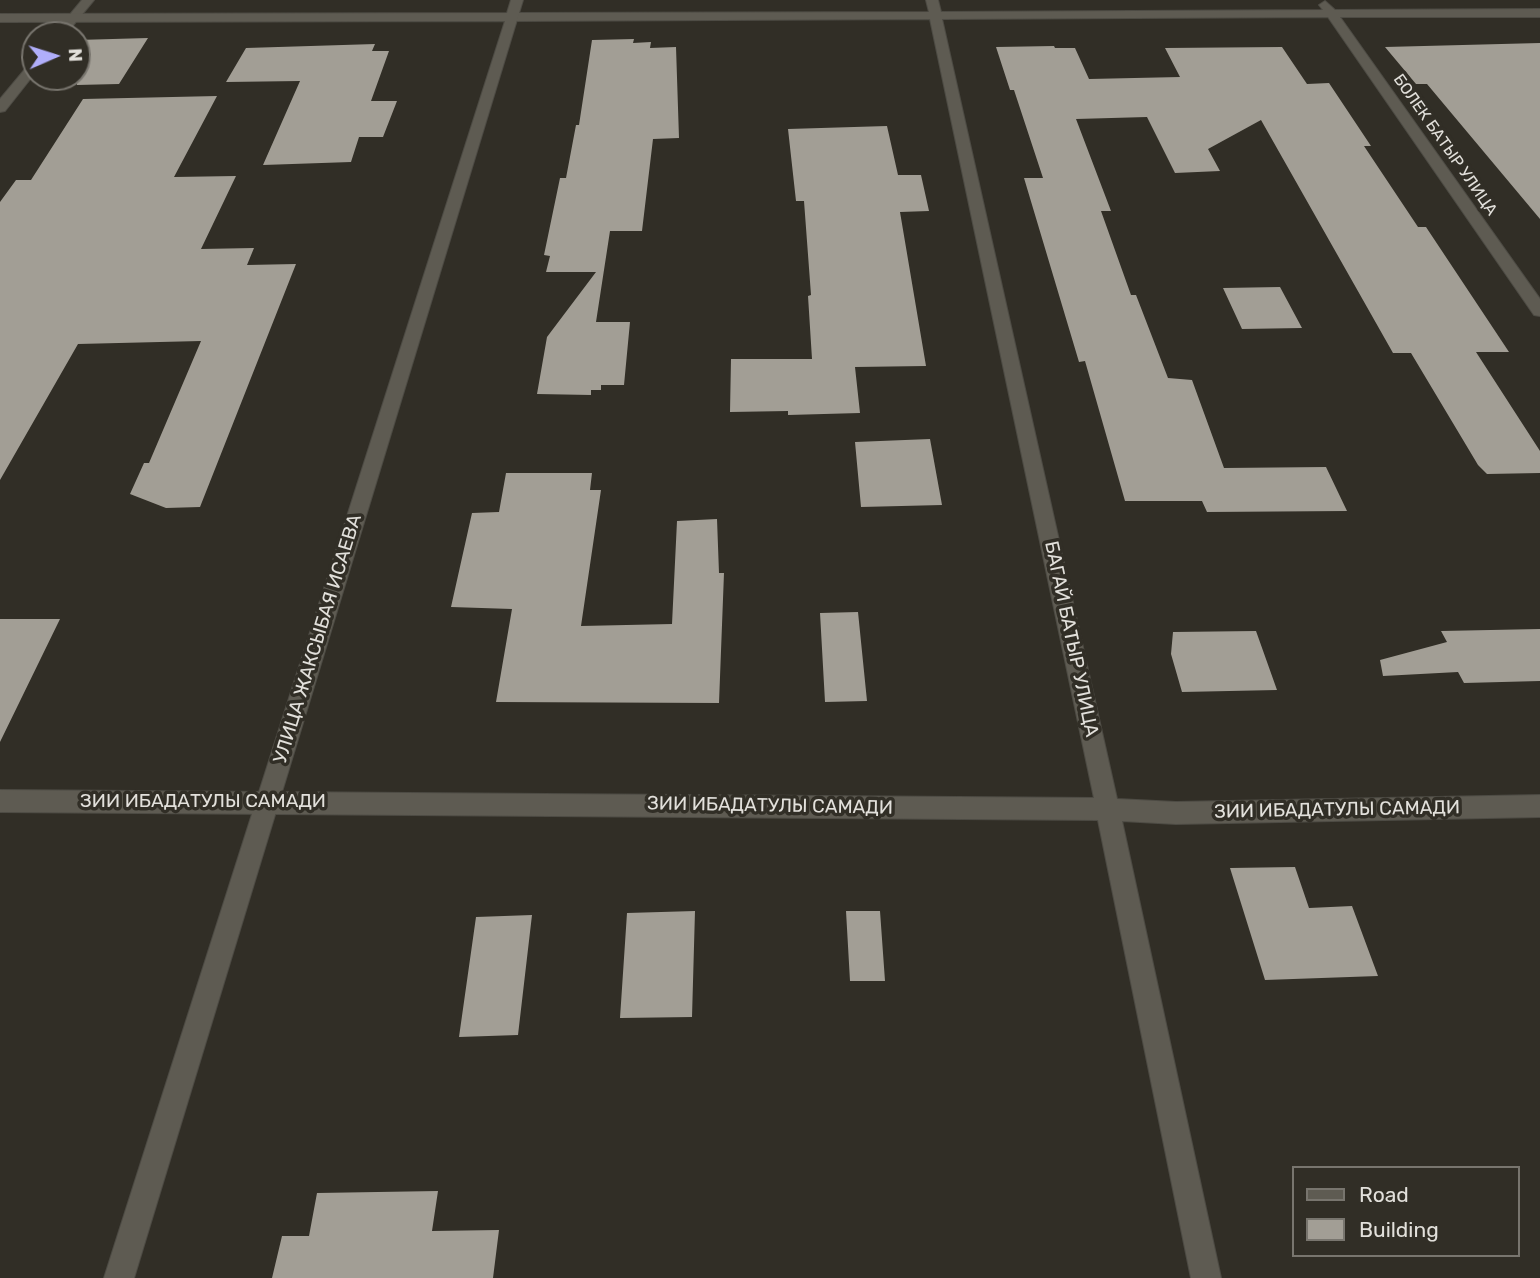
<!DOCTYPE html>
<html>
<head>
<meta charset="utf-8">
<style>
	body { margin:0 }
	#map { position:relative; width:1540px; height:1278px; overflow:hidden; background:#312e26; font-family:Rubik,sans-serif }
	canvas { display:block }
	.legend { position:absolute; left:1292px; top:1166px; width:228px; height:91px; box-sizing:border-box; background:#312e26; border:2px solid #78756e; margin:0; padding:9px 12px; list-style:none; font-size:21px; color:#e2e0db }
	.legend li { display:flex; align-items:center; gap:14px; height:35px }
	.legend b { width:35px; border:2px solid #78756e }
	.north { position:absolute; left:21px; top:21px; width:70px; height:70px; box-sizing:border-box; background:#312e26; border:2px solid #78756e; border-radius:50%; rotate:87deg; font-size:19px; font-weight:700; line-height:28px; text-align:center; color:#e2e0db }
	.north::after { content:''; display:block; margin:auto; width:24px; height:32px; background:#b0aefa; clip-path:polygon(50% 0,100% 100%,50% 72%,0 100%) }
</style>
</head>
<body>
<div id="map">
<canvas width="1540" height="1278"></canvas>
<ul class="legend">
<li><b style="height:9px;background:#5e5b52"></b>Road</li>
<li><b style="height:19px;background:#a29e95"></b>Building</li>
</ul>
<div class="north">N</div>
</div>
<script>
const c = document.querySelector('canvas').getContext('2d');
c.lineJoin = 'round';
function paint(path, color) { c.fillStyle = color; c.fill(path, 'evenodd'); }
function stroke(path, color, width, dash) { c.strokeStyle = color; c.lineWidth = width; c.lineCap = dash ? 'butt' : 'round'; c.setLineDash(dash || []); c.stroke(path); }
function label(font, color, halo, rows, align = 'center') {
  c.font = font + ' Rubik,sans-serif'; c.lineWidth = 7; c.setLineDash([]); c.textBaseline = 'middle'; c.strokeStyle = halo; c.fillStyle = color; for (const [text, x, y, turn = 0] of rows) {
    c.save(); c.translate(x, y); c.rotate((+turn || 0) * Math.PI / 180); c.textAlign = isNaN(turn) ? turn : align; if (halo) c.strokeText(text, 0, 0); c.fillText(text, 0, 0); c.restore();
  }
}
paint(new Path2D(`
	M148 38 119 84 77 85V40Z
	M634 39 633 43 651 42 650 48 676 47 679 138 653 139 642 231H610L596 322H630L624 385H601V390H591V395L537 394 547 337 596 272H546L550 256 544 255 560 178H566L576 125H579L592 40Z
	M1540 43V219L1427 84H1416L1385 47Z
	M375 44 372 51H389L371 101H397L383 137H359L351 162 263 165 300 81 226 82 246 48Z
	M1054 46 1055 48H1075L1089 79 1180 77 1165 48 1282 47 1307 84 1329 83 1371 146H1364L1418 227H1426L1509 352H1476L1540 451V473L1487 474 1478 465 1411 353H1393L1261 120 1208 149 1220 171 1175 173 1147 117 1076 119 1111 211H1101L1131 295H1136L1168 378 1192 380 1224 468 1326 467 1347 511 1207 512 1202 501H1125L1085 361 1079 362 1024 178H1043L1014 90H1010L996 47Z
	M217 96 174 177 236 176 201 249 254 248 247 265 296 264 200 507 166 508 130 494 144 463H149L201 341 78 344 0 480V202L16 180H31L83 99Z
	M887 126 898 175H921L929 211 900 212 926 366 855 367 860 413 788 415V411L730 412 731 359H812L808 296 811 295 804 201H796L788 129Z
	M1280 287 1302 328 1242 329 1223 288Z
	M930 439 942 505 861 507 855 442Z
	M506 473H592L590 490H601L581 626 672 624 677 521 717 519 719 573H724L719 703 496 702 512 609 451 607 472 513 499 512Z
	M858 612 867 701 825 702 820 613Z
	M0 619H60L0 742Z
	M1540 629V681L1464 683 1458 672 1383 676 1380 660 1447 642 1441 631Z
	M1256 631 1277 690 1182 692 1171 654 1173 632Z
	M1295 867 1309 908 1352 906 1378 976 1265 980 1230 868Z
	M695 911 692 1017 620 1018 627 913Z
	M846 911H880L885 981H850Z
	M532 915 518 1035 459 1037 476 917Z
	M438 1191 432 1231 499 1230 493 1278H272L282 1236H309L317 1193Z`), '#a29e95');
const street = new Path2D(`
	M82 0H94L65 35H53Z
	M926 0H938L941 12 1323 10 1319 5 1325 1 1335 10 1540 9V17H1340L1540 299V316L1534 315 1328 17 942 19 1117 799 1176 802 1540 795V817L1176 824 1122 821 1221 1278H1191L1098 820 0 812V790L1094 798 930 19 512 21 506 17 512 13 929 12Z
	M35 61V73L5 111 0 112V99L31 62Z`);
const secondary = new Path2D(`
	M511 0H523L134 1278H104L505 21 0 22V14L507 13Z`);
stroke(street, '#4d4b44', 2);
stroke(secondary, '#4d4b44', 2);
paint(street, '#5e5b52');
paint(secondary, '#5e5b52');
label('16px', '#e2e0db', '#312e26', [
	["БОЛЕК БАТЫР УЛИЦА",1445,145,55]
]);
label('19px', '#e2e0db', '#312e26', [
	["УЛИЦА ЖАКСЫБАЯ ИСАЕВА",318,639,-73],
	["БАГАЙ БАТЫР УЛИЦА",1071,639,78],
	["ЗИИ ИБАДАТУЛЫ САМАДИ",203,802],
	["ЗИИ ИБАДАТУЛЫ САМАДИ",770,806,1],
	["ЗИИ ИБАДАТУЛЫ САМАДИ",1337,810,-1]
]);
</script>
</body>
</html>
